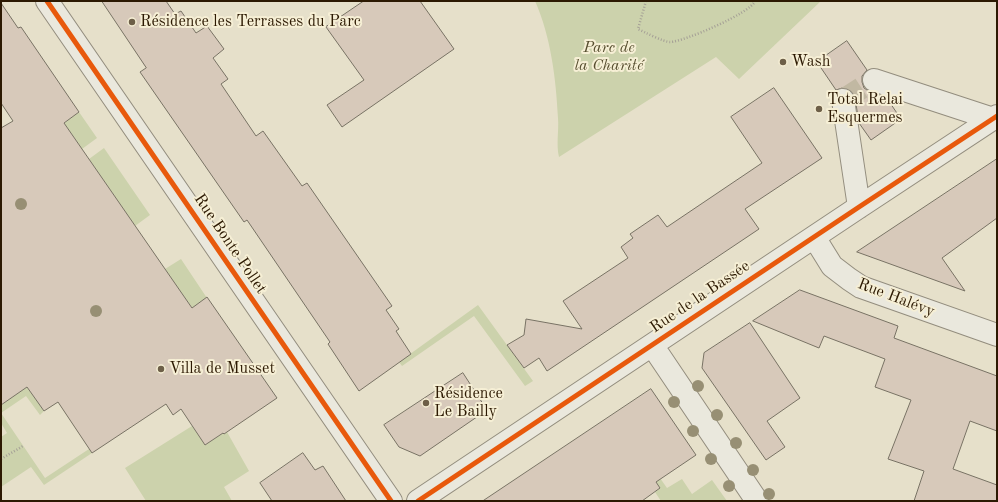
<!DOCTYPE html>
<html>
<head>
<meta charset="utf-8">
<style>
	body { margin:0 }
	#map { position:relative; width:998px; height:502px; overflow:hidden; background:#e6e0ca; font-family:"Old Standard TT",serif }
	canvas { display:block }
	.frame { position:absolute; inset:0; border:2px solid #2c1902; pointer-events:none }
</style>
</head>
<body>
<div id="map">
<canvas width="998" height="502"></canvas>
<div class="frame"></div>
</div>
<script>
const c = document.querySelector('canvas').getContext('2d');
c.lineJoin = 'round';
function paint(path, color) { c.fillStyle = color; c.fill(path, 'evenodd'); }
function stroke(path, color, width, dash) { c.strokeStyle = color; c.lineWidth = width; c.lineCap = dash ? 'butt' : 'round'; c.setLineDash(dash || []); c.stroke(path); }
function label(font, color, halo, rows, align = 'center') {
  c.font = font + ' "Old Standard TT",serif'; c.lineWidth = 4; c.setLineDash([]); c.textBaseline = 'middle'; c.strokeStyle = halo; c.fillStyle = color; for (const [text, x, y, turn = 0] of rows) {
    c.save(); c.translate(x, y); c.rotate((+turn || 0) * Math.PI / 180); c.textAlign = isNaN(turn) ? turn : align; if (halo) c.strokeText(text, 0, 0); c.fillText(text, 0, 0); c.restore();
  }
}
paint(new Path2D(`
	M535 1H821L739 79 716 57 559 157C556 144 559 131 558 118 556 79 551 37 535 1Z
	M79 112 97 138 82 149 64 123Z
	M104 148 150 215 135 226 89 159Z
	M181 259 207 298 192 308 165 269Z
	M478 305 533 381 525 386 474 316 402 366 399 362Z
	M27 387 44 411 40 415 26 396 1 413 45 478 89 449 92 453 44 485 31 467 1 487V437L7 433 1 423V405Z
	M192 426 205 445 223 433 224 434 227 432 249 471 224 487 232 501H146L125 468Z
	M660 478 667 488 682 479 692 494 712 480 727 501H661L655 492 660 488 655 481Z`), '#ccd2ac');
const building = new Path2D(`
	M102 1H166L175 14 181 11 196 33 207 26 224 49 213 58 228 79 221 84 256 136 263 131 302 186 307 183 392 306 386 310 399 329 396 331 411 354 359 391 328 344 330 342 247 220 244 222 140 72 146 68Z
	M364 1H420L454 49 342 127 327 105 364 80 326 27Z
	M1 3 18 28 21 27 79 112 64 123 192 308 207 297 277 398 224 434 223 433 205 445 181 409 173 415 166 404 92 453 58 402 44 411 27 387 1 405V128L13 121 1 103Z
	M847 41 867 70 862 76V82L864 88 870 92 886 97 901 119 871 140 859 123 855 98 853 93 847 88H842L836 90 817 62Z
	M774 88 822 158 745 209 759 229 547 371 539 358 524 368 507 345 524 335 526 319 582 329 563 301 628 258 621 247 633 238 630 234 658 215 667 227 762 163 731 117Z
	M997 159V218L942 258 965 291 857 252Z
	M800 290 898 326 894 338 997 376V431L970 421 953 469 997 485V501H914L924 471 888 459 911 400 875 387 885 359 824 336 819 348 753 321Z
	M750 323 800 398 767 421 785 447 766 460 702 368 704 353Z
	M463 373 487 410 420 456 399 447 384 425Z
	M651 389 696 455 656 482 660 488 642 501H483Z
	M303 453 315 470 323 466 346 501H272L260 483Z`);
paint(building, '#d7c9ba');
stroke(building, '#787264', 1);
stroke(new Path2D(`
	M843 100 874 80`), '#c1b8a2', 22, [22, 11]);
const minor = new Path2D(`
	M47 1 391 501
	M874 80 993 119
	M843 100 859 207
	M814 237 832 266 849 279 861 287 997 335
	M652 345 757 501
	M418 501 859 207 997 116`);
stroke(minor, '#938d7e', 24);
stroke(new Path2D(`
	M646 1 638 29C644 32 664 42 670 42 683 42 751 13 755 1
	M1 459 23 446`), '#a5a096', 2.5, [1, 2]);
stroke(minor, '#eae8dd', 22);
stroke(new Path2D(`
	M47 1 391 501
	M418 501 859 207 997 116`), '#e8590c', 5);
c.fillStyle = '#978f74';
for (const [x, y] of [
	[21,204],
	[96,311],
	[698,386],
	[674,402],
	[717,415],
	[693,431],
	[736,443],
	[711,459],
	[753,470],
	[729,486],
	[769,494]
]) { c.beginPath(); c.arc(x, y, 6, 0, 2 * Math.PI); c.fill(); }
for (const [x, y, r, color] of [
	[132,22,4,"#6d5f48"],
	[783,62,4,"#6d5f48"],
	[819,109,4,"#6d5f48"],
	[161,369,4,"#6d5f48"],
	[426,403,4,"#6d5f48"]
]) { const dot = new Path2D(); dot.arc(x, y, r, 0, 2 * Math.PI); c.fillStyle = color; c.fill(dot); stroke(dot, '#f6efd5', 1.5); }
label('16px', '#2c1902', '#f6efd5', [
	["Résidence les Terrasses du Parc",140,22],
	["Wash",791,62],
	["Total Relai",827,100],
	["Esquermes",827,118],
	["Villa de Musset",169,369],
	["Résidence",434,394],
	["Le Bailly",434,412]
], 'left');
label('italic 16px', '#564d2e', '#f6efd5', [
	["Parc de",609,48],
	["la Charité",609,66]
]);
label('16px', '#2c1902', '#f6efd5', [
	["Rue Bonte Pollet",230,244,56],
	["Rue de la Bassée",700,297,-34],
	["Rue Halévy",896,298,21]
]);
</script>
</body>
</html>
